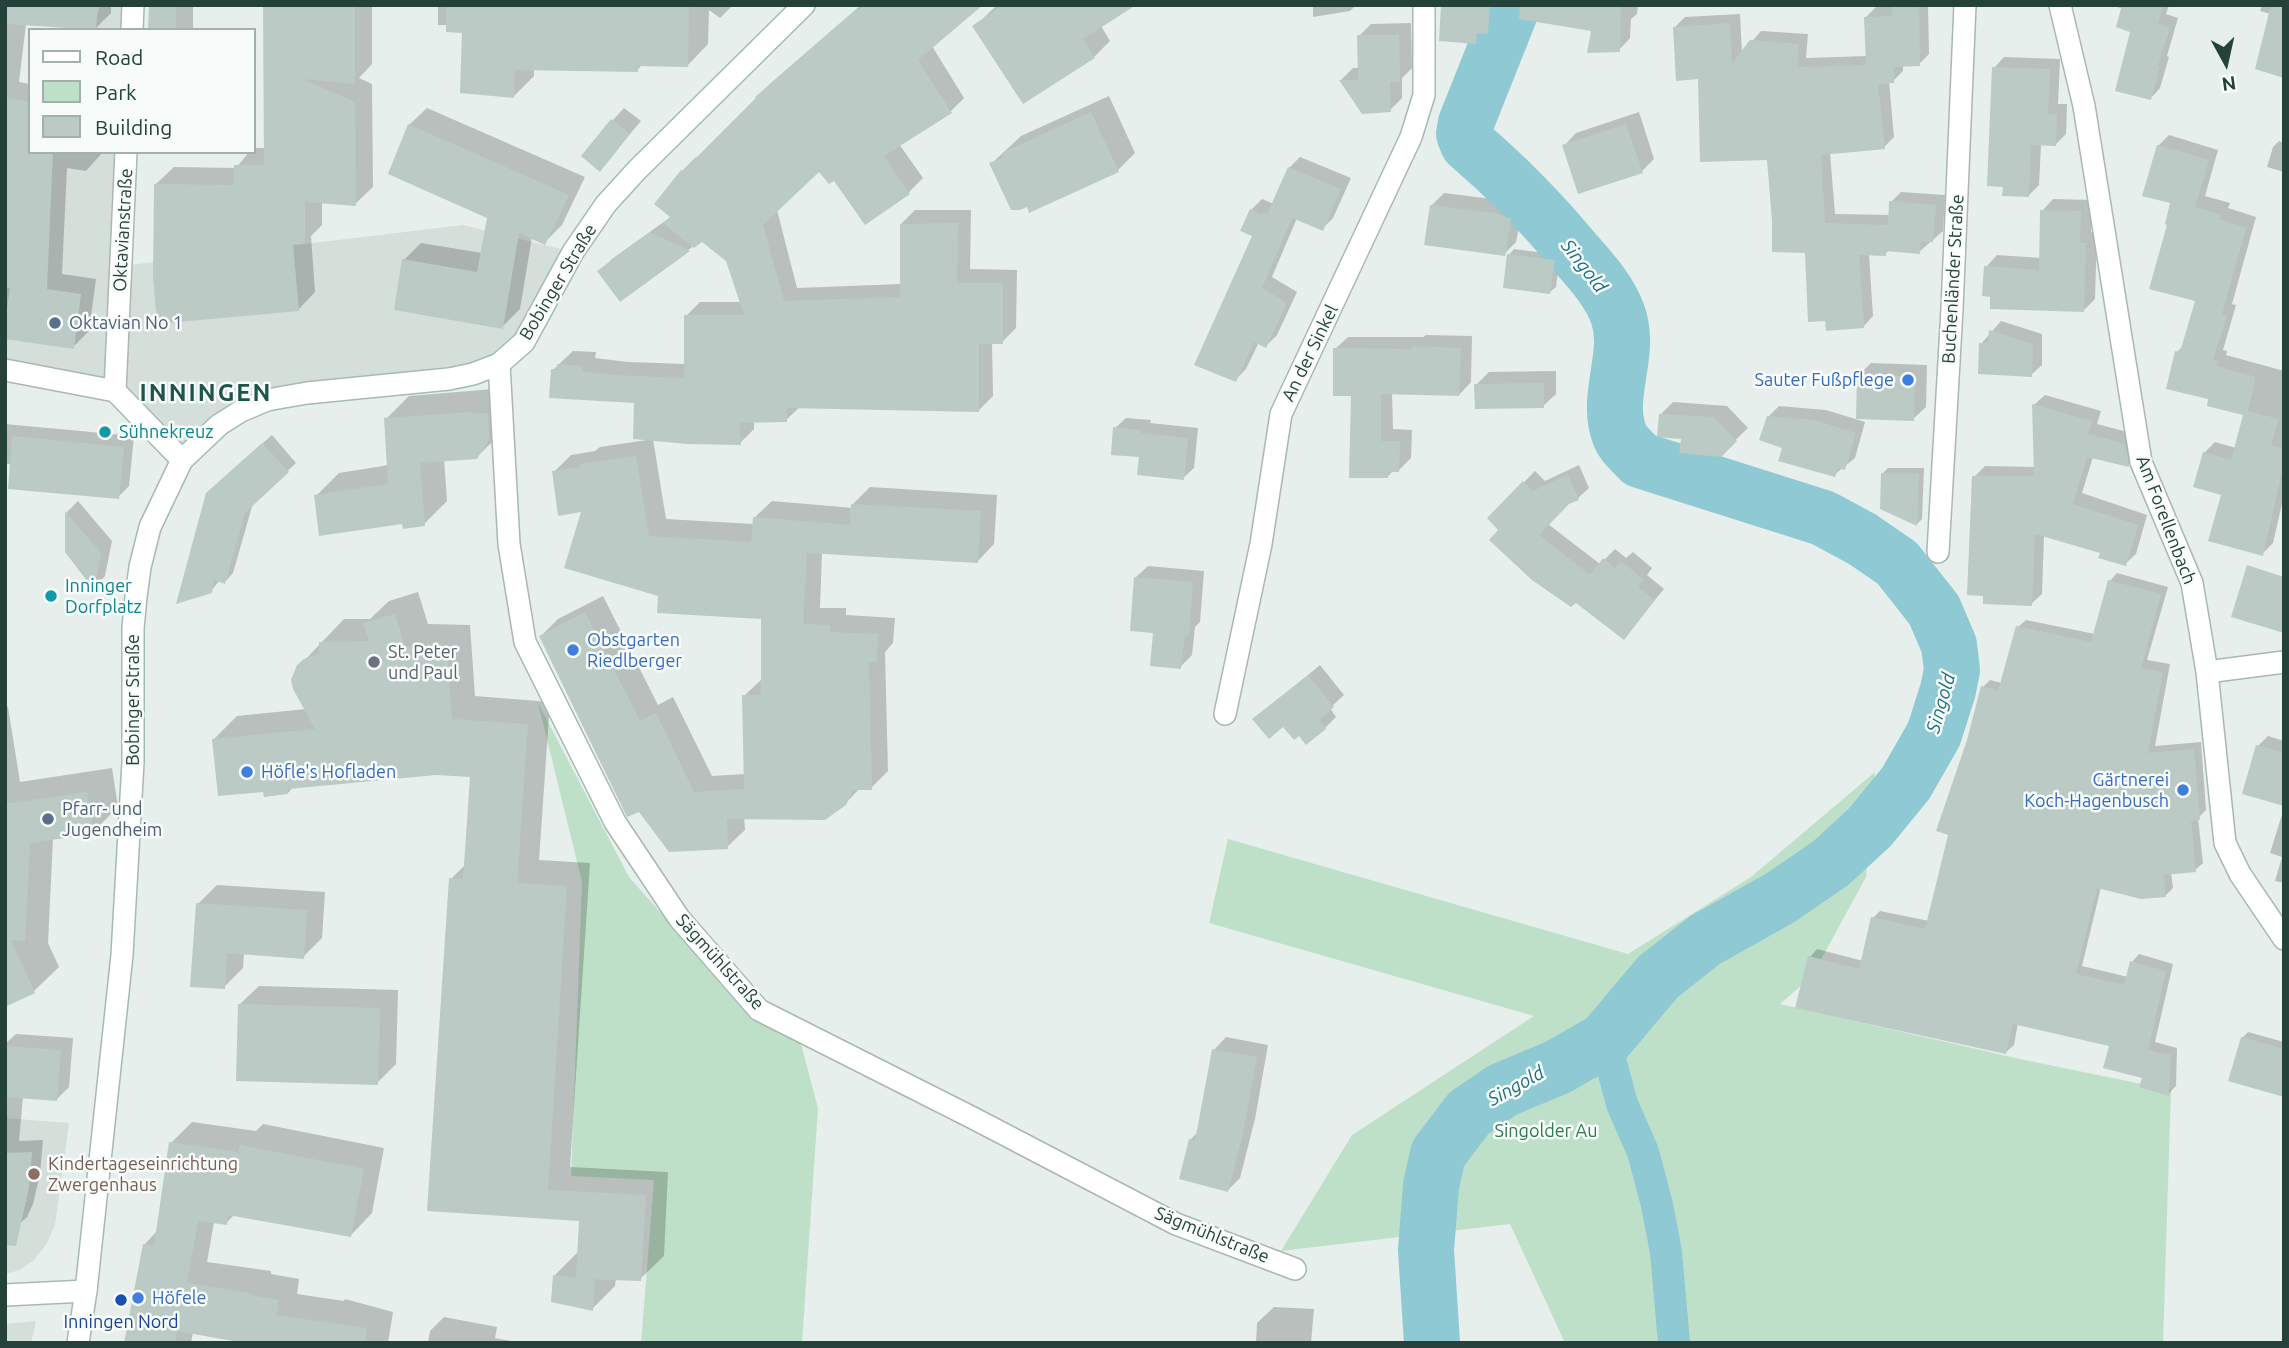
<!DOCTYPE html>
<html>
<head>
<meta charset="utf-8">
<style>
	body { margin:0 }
	#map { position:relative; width:2289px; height:1348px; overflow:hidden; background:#e6efeb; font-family:Ubuntu,sans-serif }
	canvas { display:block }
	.frame { position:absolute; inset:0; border:7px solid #24423a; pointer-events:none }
	.legend { position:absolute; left:28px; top:28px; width:228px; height:126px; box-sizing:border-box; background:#f7fbf9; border:2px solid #a3b1ad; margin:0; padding:9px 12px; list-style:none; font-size:21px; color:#24423a }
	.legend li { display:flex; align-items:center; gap:14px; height:35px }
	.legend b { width:35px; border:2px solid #a3b1ad }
	.north { position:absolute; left:2191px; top:28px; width:70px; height:70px; -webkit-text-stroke:5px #f7fbf9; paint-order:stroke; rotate:172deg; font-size:19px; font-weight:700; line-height:28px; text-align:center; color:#24423a }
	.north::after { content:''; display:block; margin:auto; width:24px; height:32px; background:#24423a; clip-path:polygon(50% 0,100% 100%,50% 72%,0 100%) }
</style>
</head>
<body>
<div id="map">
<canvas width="2289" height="1348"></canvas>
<div class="frame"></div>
<ul class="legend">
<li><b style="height:9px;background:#fff"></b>Road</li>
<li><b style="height:19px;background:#bfe0c8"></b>Park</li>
<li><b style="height:19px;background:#bbcac4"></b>Building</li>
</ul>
<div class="north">N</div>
</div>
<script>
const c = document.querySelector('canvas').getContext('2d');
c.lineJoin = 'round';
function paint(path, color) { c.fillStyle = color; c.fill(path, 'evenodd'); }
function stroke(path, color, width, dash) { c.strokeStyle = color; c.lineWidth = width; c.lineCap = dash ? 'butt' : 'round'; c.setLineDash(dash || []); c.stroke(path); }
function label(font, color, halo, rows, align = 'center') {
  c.font = font + ' Ubuntu,sans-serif'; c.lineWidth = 5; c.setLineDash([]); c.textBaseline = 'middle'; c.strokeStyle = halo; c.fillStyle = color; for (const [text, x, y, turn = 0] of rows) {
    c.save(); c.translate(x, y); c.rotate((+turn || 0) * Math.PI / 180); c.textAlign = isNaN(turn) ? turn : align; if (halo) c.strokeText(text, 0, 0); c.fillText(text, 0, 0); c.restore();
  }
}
paint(new Path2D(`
	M102 5H133L132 30H85Z
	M5 148 30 152H126L121 266 463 225 573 252 499 364 267 400 182 460 115 391 5 370Z
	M5 1118 69 1123 55 1225 46 1245 34 1260 20 1270 5 1274Z
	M36 1321 31 1343H5V1324Z`), '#d4dfda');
paint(new Path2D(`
	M538 703 629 877 747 1010 801 1044 818 1108 802 1343H641L654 1180 571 1176 582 882Z
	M1875 772 1866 877 1812 976 1780 1004 2020 1059 2171 1090 2163 1343H1565L1510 1224 1281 1251 1352 1135 1534 1016 1209 923 1228 839 1628 954 1751 877Z`), '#bfe0c8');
paint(new Path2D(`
	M5 5H111V13L95 29 26 24 19 82 30 84V152H103L86 171 67 168 62 274 96 279 89 331 73 347 5 337Z
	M150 5H372V64L359 78 372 84 373 187 355 204 322 202V225L311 236 315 292 298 310 156 184 174 167 236 168 249 152H254V148H266L265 6H193V30H150Z
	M438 5H733L720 18 709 10 708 44 688 65 643 64 637 70 534 68V76L513 97 464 31 448 25H438Z
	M861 5H979L932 46 964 98 950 112 899 144 923 178 909 192 866 222 834 178 819 169 777 210 797 288 901 284V224L915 210H971L970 269 1017 270 1016 328 1002 342H992L993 396 979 410 801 406 786 420 754 421V429L740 443 653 439 666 519 754 524V518L772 501 853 508V504L870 487 997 495 994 544 977 562 822 553 820 608H846V615L895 618 893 643 885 652 888 771 871 788H860L845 804 744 817 745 830 727 847 541 636 558 619 603 596 658 705 673 697 712 776 746 774 744 696 762 679V617L660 595 554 472 571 455 595 451 600 447 647 440 635 401 553 370 573 351 596 352 595 358 628 362 686 364V316L700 302H742L728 260 702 240 620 299 600 272 612 259 672 216 682 171 696 157 698 158 771 83Z
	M997 5H1132L1101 26 1110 41 1094 57 975 26Z
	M1313 5H1356L1350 11 1313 17Z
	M1443 5H1500L1499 21 1475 42Z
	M1566 5H1638L1637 14 1631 19 1630 38 1619 50Z
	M1894 5H1928L1929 54 1919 64 1903 65V71L1893 81H1889L1894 137 1884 147 1830 153 1835 214 1890 215 1891 202 1901 192 1945 195 1943 231 1919 252 1889 250 1885 254H1869L1873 316 1863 327 1807 252 1774 221 1769 159 1700 77 1675 27 1685 17 1740 14 1742 53 1761 31 1808 34 1806 58 1867 56 1866 17 1876 7H1894Z
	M2112 5H2169L2166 14 2178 18 2167 56 2169 57 2160 88 2151 98 2132 31 2123 9Z
	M2262 5H2284L2271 14 2260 11Z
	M1411 23 1412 68 1402 78V98L1390 110 1341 80 1353 68H1360L1359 36 1371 24Z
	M2004 57 2060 59 2058 104H2067L2066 134 2056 144H2041L2039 185 2028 196 1994 68Z
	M1109 96 1135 153 1118 170 991 164 1021 136Z
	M427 108 585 177 562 225 545 242 532 237 520 309 502 327 404 260 421 243 482 253 489 217 409 125Z
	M624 108 641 121 600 169 612 121Z
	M1639 112 1654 159 1642 171 1564 146 1576 133Z
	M2169 135 2218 150 2205 196 2230 203 2228 208 2256 217 2232 304 2236 305 2223 350 2227 351 2226 355 2284 371V495L2273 543 2262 554 2223 494 2204 453 2215 442 2236 448 2246 413 2211 398 2177 352 2184 345 2197 300 2169 224 2172 202 2158 146Z
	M2279 141 2284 143V172L2267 167 2273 147Z
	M1300 157 1351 178 1333 218 1322 229 1297 218 1272 277 1297 292 1277 335 1266 346 1259 342 1246 369 1235 380 1255 235 1251 210 1262 199 1274 204 1289 168Z
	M1444 193 1508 201 1523 207 1516 242 1504 254 1432 205Z
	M2053 199 2091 200V232H2097L2095 299 2084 310 1986 267 1997 255 2041 258 2042 211Z
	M1514 249 1560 255 1556 287 1550 292 1509 255Z
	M2001 321 2042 334V365L2031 375 1981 344Z
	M1426 335 1472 336 1471 382 1459 395 1392 393 1393 429 1412 430 1411 458 1399 470H1394L1387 477 1335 349 1348 337H1423Z
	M1871 363 1927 365 1926 407 1913 419 1859 375Z
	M1556 371V394L1543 406 1476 385 1489 372Z
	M494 389 500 434 477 457 444 459 447 501 424 524 404 522 316 496 339 473 389 465 386 419 409 396Z
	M2045 395 2101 411 2097 424 2135 434 2138 454 2128 465 2093 457 2082 493 2147 515 2136 554 2125 564 2102 552 2044 535 2042 594 2031 604 1974 477 1985 466 2035 467 2034 405Z
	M1673 402 1727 406 1748 428 1720 455 1682 437 1660 415Z
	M1779 406 1826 410 1865 422 1855 458 1834 475 1784 447 1768 417Z
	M1126 418 1151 420 1150 423 1198 428 1194 468 1183 478 1140 455 1115 428Z
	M5 424 134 436 129 486 118 497 5 463Z
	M272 435 296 463 253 503 233 573 225 582 220 580 211 591 217 484Z
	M1579 465 1589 488 1578 498 1569 503 1548 524 1600 564 1615 549 1626 558 1633 552 1652 568 1647 575 1664 589 1623 638 1489 518 1535 471 1545 481Z
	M1888 468H1924L1922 519 1917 524 1883 473Z
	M78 501 112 541 105 576 94 587 66 551 67 512Z
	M1148 566 1204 571 1200 622 1195 627 1192 655 1180 667 1154 631 1136 577Z
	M2117 573 2168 587 2147 660 2170 664 2155 746 2201 742 2206 810 2198 818 2203 863 2195 870 2171 872 2173 888 2165 896 2101 887 2082 966 2128 977 2132 962 2139 954 2173 964 2155 1042 2177 1048 2176 1086 2168 1094 2111 1045 2018 1023 2014 1045 2006 1052 1810 957 1817 949 1863 961 1873 918 1880 911 1929 921 1983 687 1990 680 2002 683 2018 627 2026 620 2095 634 2110 581Z
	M418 592 428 624 470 625 475 696 550 702 539 860 590 863 570 1167 668 1172 664 1256 640 1279 616 1278 615 1286 592 1309 554 1276 578 1252 581 1219 429 1209 451 879 466 864 472 775 436 773 293 787 288 793 264 790 214 739 237 716 306 709 299 666 344 619H370L389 601Z
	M1320 665 1344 695 1330 708 1336 717 1325 728 1284 725 1255 719Z
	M8 707 20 782 112 768 118 807 93 832 53 838 48 943 59 967 34 991 5 992V708Z
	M2268 736 2284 741V804L2258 746Z
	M2284 808V883L2275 881 2282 857 2270 853Z
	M217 885 325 892 322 938 303 957 244 953 243 968 224 987 198 904Z
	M259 986 398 990 396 1064 377 1083 240 1004Z
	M2248 1032 2284 1042V1095L2242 1038Z
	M16 1034 73 1038 69 1087 57 1099 23 1097 19 1141 43 1140 40 1174 33 1204 27 1217 5 1237V1044Z
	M1226 1037 1268 1045 1255 1119 1240 1178 1228 1190 1190 1140 1199 1131 1214 1050Z
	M192 1122 256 1131 263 1124 384 1148 372 1213 351 1235 235 1214 226 1223 214 1222 207 1262 271 1271V1274L299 1279 297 1294 344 1301 345 1299 393 1312 388 1343H252L193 1332 191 1343H125L144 1245 157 1231 171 1143Z
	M1274 1307 1314 1309 1311 1343H1256L1257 1323Z
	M444 1317 497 1327 495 1338 522 1343H428L430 1331Z`), '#0003');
stroke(new Path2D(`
	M1605 1040 1622 1104 1643 1152 1657 1205 1666 1252 1674 1343`), '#8ec9d4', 32);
stroke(new Path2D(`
	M1432 1343 1426 1250 1431 1186 1438 1154 1469 1113 1503 1090 1558 1067 1605 1040 1658 977 1705 940 1780 898 1831 863 1870 827 1906 783 1934 734 1948 690 1952 670 1949 645 1934 610 1897 563 1862 539 1823 518 1640 460C1634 453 1623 444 1620 436 1604 396 1632 355 1618 315 1610 292 1592 272 1576 254 1543 214 1508 178 1468 144L1464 134 1466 123 1513 5`), '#8ec9d4', 56);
paint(new Path2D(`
	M7 5H98L96 30 7 24Z
	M149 5H176V30H148Z
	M263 5H355V84L302 79 355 102 356 206 305 202V244H293L299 311 157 324 153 276 154 184 234 185V165H264Z
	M446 5 689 7 688 67 638 66V72L515 70 514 98 460 93 462 33 446 32Z
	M865 5H983L918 60 952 113 884 156 910 194 865 225 834 181 829 184 819 172 763 225 784 301 900 297V224L958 223 957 283H1003V344H979V412L787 408V422L740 423 741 445 687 444 633 439 634 403 549 398 551 369 557 370V364L583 366 582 371 613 375 684 378V315H744L726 261 702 242 694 248 663 223 670 217 654 204 681 170 683 171 756 98 755 97 852 13Z
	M1003 5H1136L1083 39 1095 58 1023 104 972 26Z
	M1441 5H1490L1488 34 1477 33 1476 44 1439 41Z
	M1520 5H1621L1620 52 1587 53 1591 31 1519 19Z
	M1892 5H1919L1920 66 1894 67V83L1878 84 1885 149 1821 155 1825 223 1888 225 1889 201 1936 205 1933 242H1921L1920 254 1886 251V256L1859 255 1864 328 1826 331 1825 321 1808 322 1805 253 1772 252V221L1767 160 1700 162 1698 79 1676 81 1673 27 1730 23 1732 63 1750 40 1799 44 1797 67 1866 65 1864 17 1892 16Z
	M2122 5H2163L2158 24 2170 28 2158 66H2160L2151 100 2115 91 2130 32 2116 27Z
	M2271 5H2284V78L2255 69Z
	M1357 35H1399L1400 82H1390L1391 112 1362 114 1339 80H1358Z
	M1992 67 2050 69 2048 114H2057L2056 146 2031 145 2029 197 2002 196 2003 187 1987 186Z
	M5 98 30 102V152H53L47 289 81 294 74 349 5 339V322L10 288H5Z
	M1091 112 1119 172 1029 213 1027 207 1020 210H1011L989 163 1004 157 1002 153Z
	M611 119 630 134 600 172 581 156Z
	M408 124 569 195 545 245 519 233 503 329 394 310 402 259 477 272 487 218 388 174Z
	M1626 124 1643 173 1578 194 1562 145Z
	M2157 145 2209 160 2195 207 2220 214 2219 219 2246 228 2222 314 2227 316 2213 360 2218 361 2216 366 2256 377 2248 411 2279 419 2271 445 2284 449V462L2263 556 2208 541 2221 495 2193 487 2203 452 2231 460 2243 415 2207 406 2208 399 2166 389 2175 351 2180 352 2195 301 2149 289 2167 225 2165 224 2170 203 2142 196Z
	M1288 167 1341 189 1323 231 1292 218 1262 288 1287 303 1266 348 1254 342 1236 382 1194 365 1252 236 1240 231 1250 209 1263 215V212L1267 214Z
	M1430 205 1495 213 1511 219 1505 256 1424 245Z
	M2040 210 2081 211 2080 243H2086L2084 312 1990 309V297L1982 296 1984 266 2039 270Z
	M650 232 690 251 620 302 597 271Z
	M1507 254 1555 260 1550 294 1503 288Z
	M1989 330 2033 344 2032 377 1978 374 1979 343H1988Z
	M1412 346 1461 348 1459 396 1381 394V441H1400L1399 472H1388V478H1349L1351 396H1333V348L1412 349Z
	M1857 375 1915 376 1914 421 1856 419Z
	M1544 383V408L1475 409 1474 384Z
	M2032 404 2092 421 2088 434 2125 444 2129 467 2087 457 2073 504 2138 525 2126 566 2098 558 2100 553 2035 534 2032 606 1983 604V596L1967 595 1972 476H2034Z
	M472 412V414L488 413 489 439 477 459 420 463 425 526 403 529 402 524 319 536 314 495 388 484 384 418Z
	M1659 414 1714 417 1737 441 1721 457 1679 453 1681 439 1657 437Z
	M1767 416 1814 420 1856 433 1845 470 1838 468 1835 477 1778 461 1782 448 1759 440Z
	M1113 427 1141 430V433L1188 438 1184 480 1137 475 1139 457 1111 455Z
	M12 436 124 447 119 499 8 489Z
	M262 443 289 472 245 513 225 584 214 580 212 593 176 604 206 493Z
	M636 456 649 536 751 542 753 517 850 525 851 504 981 511 978 563 807 553 803 624 830 625V632L878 634 877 662H869L872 790H853L846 805 825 820 727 819 728 849 669 852 639 812 627 817 539 636 585 612 640 721 656 713 694 792 744 789 742 695H761V619L657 613 658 596 564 568 581 512 558 516 552 471 581 467 580 464Z
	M1881 473 1919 474 1917 526 1880 509Z
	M1568 474 1579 500 1569 504 1539 535 1590 575 1603 558 1615 568 1621 561 1643 579 1638 587 1655 600 1624 640 1576 603 1571 607 1532 580 1489 540 1498 530 1487 518 1523 481 1533 491Z
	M65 511 101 553 94 590 65 552Z
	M2247 565 2284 577V633L2231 617Z
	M1134 577 1193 582 1189 636 1185 635 1181 669 1150 666 1153 633 1130 631Z
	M2108 580 2161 594 2141 668 2163 672 2148 753 2194 749 2200 820 2191 821 2196 872 2164 875 2166 897 2141 899 2097 888 2076 974 2124 985 2130 961 2166 971 2148 1050 2171 1055 2169 1096 2139 1087 2142 1078 2103 1068 2109 1046 2013 1024 2006 1054 1795 1008 1808 956 1859 969 1871 917 1925 929 1948 835 1936 831 1967 740 1981 686 1998 691 2016 626 2091 642Z
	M395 614 405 647H447L452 719 528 724 517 883 567 886 548 1190 646 1195 641 1281 583 1279 595 1280 593 1311 551 1302 553 1275 576 1278 579 1221 427 1211 449 878 463 879 470 777 436 775 288 789V794L264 797 263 792 218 796 212 739 315 729 293 689 291 680 297 665 304 659 319 654V642L369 641 363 623Z
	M1308 675 1334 707 1319 720 1326 729 1306 745 1299 736 1294 740 1283 727 1269 739 1252 719Z
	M2256 745 2284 753V806L2242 794Z
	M87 792 94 834 30 843 25 941 11 940 35 993 5 1007V804Z
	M196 903 307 910 304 959 227 953 225 989 190 987Z
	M238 1004 380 1008 378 1085 236 1081Z
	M2241 1037 2284 1049V1097L2228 1081Z
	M5 1046 61 1050 57 1101 5 1097Z
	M1212 1049 1257 1057 1243 1133 1228 1192 1179 1179 1189 1139 1195 1141Z
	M169 1142 238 1152 240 1145 364 1169 351 1237 228 1215 227 1225 198 1221 187 1283 251 1293 250 1295 279 1300 276 1315 367 1328 366 1343H244L177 1331 175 1343H124L143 1244 154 1246Z
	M32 1152 29 1188 16 1246 5 1245V1153Z`), '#bbcac4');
const street = new Path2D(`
	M2060 5 2084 106 2141 462 2192 583 2207 672 2225 843 2240 874 2284 939
	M132 30 133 5
	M499 364 509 544 525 642 615 822 679 918 759 1010 973 1118 1176 1224 1295 1269
	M5 370 115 391 182 460
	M115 391 126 152
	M1938 552 1952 309 1965 5
	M2207 672 2284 662
	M1225 714 1261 544 1281 414 1411 137 1424 95V5
	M5 1295 86 1291`);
const secondary = new Path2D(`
	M78 1343 86 1291 122 955 133 762V628L136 597 140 567 150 527 182 460 219 425 241 411 267 400 307 393 449 379 473 374 499 364 524 342 573 252 606 204 637 170 804 5`);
stroke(street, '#a8b8b2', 24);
stroke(secondary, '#a4bbb3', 24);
stroke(street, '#fff', 21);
stroke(secondary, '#fff', 21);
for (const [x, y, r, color] of [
	[55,323,7,"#5c6f8a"],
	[1908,380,7,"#3f7fe0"],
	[105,432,7,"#0f9aa8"],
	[51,596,7,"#0f9aa8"],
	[573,650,7,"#3f7fe0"],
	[374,662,7,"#6b7280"],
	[247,772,7,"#3f7fe0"],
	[2183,790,7,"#3f7fe0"],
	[48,819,7,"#5c6f8a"],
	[34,1174,7,"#8d6e63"],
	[138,1298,7,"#3f7fe0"],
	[121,1300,7,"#1a4fb4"]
]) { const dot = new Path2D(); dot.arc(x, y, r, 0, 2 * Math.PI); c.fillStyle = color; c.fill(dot); stroke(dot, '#f7fbf9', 2.5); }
label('18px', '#24423a', '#f7fbf9', [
	["Oktavianstraße",123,230,-87],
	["Buchenländer Straße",1953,279,-87],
	["Bobinger Straße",558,282,-59],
	["An der Sinkel",1310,353,-64],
	["Am Forellenbach",2166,520,69],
	["Bobinger Straße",133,700,-90],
	["Sägmühlstraße",720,962,48],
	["Sägmühlstraße",1212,1235,22]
]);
label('18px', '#4e5e75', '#f7fbf9', [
	["Oktavian No 1",69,323],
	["Pfarr- und",62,809],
	["Jugendheim",62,830]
], 'left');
label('18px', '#366cbe', '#f7fbf9', [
	["Sauter Fußpflege",1894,380,"right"],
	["Obstgarten",587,640],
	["Riedlberger",587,661],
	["Höfle's Hofladen",261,772],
	["Gärtnerei",2169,780,"right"],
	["Koch-Hagenbusch",2169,801,"right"],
	["Höfele",152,1298]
], 'left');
label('18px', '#0d838f', '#f7fbf9', [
	["Sühnekreuz",119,432],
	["Inninger",65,586],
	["Dorfplatz",65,607]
], 'left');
label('18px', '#5b616d', '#f7fbf9', [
	["St. Peter",388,652],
	["und Paul",388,673]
], 'left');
label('18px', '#2d7a4b', '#f7fbf9', [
	["Singolder Au",1546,1131]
]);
label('18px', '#785e54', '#f7fbf9', [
	["Kindertageseinrichtung",48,1164],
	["Zwergenhaus",48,1185]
], 'left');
label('18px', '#164399', '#f7fbf9', [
	["Inningen Nord",121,1322]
]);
label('italic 19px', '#1c6f80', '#f7fbf9', [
	["Singold",1584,266,52],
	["Singold",1941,703,-74],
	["Singold",1516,1086,-29]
]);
c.letterSpacing = '2px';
label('bold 24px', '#1f5548', '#f7fbf9', [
	["INNINGEN",206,393]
]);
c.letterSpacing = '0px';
</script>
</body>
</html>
